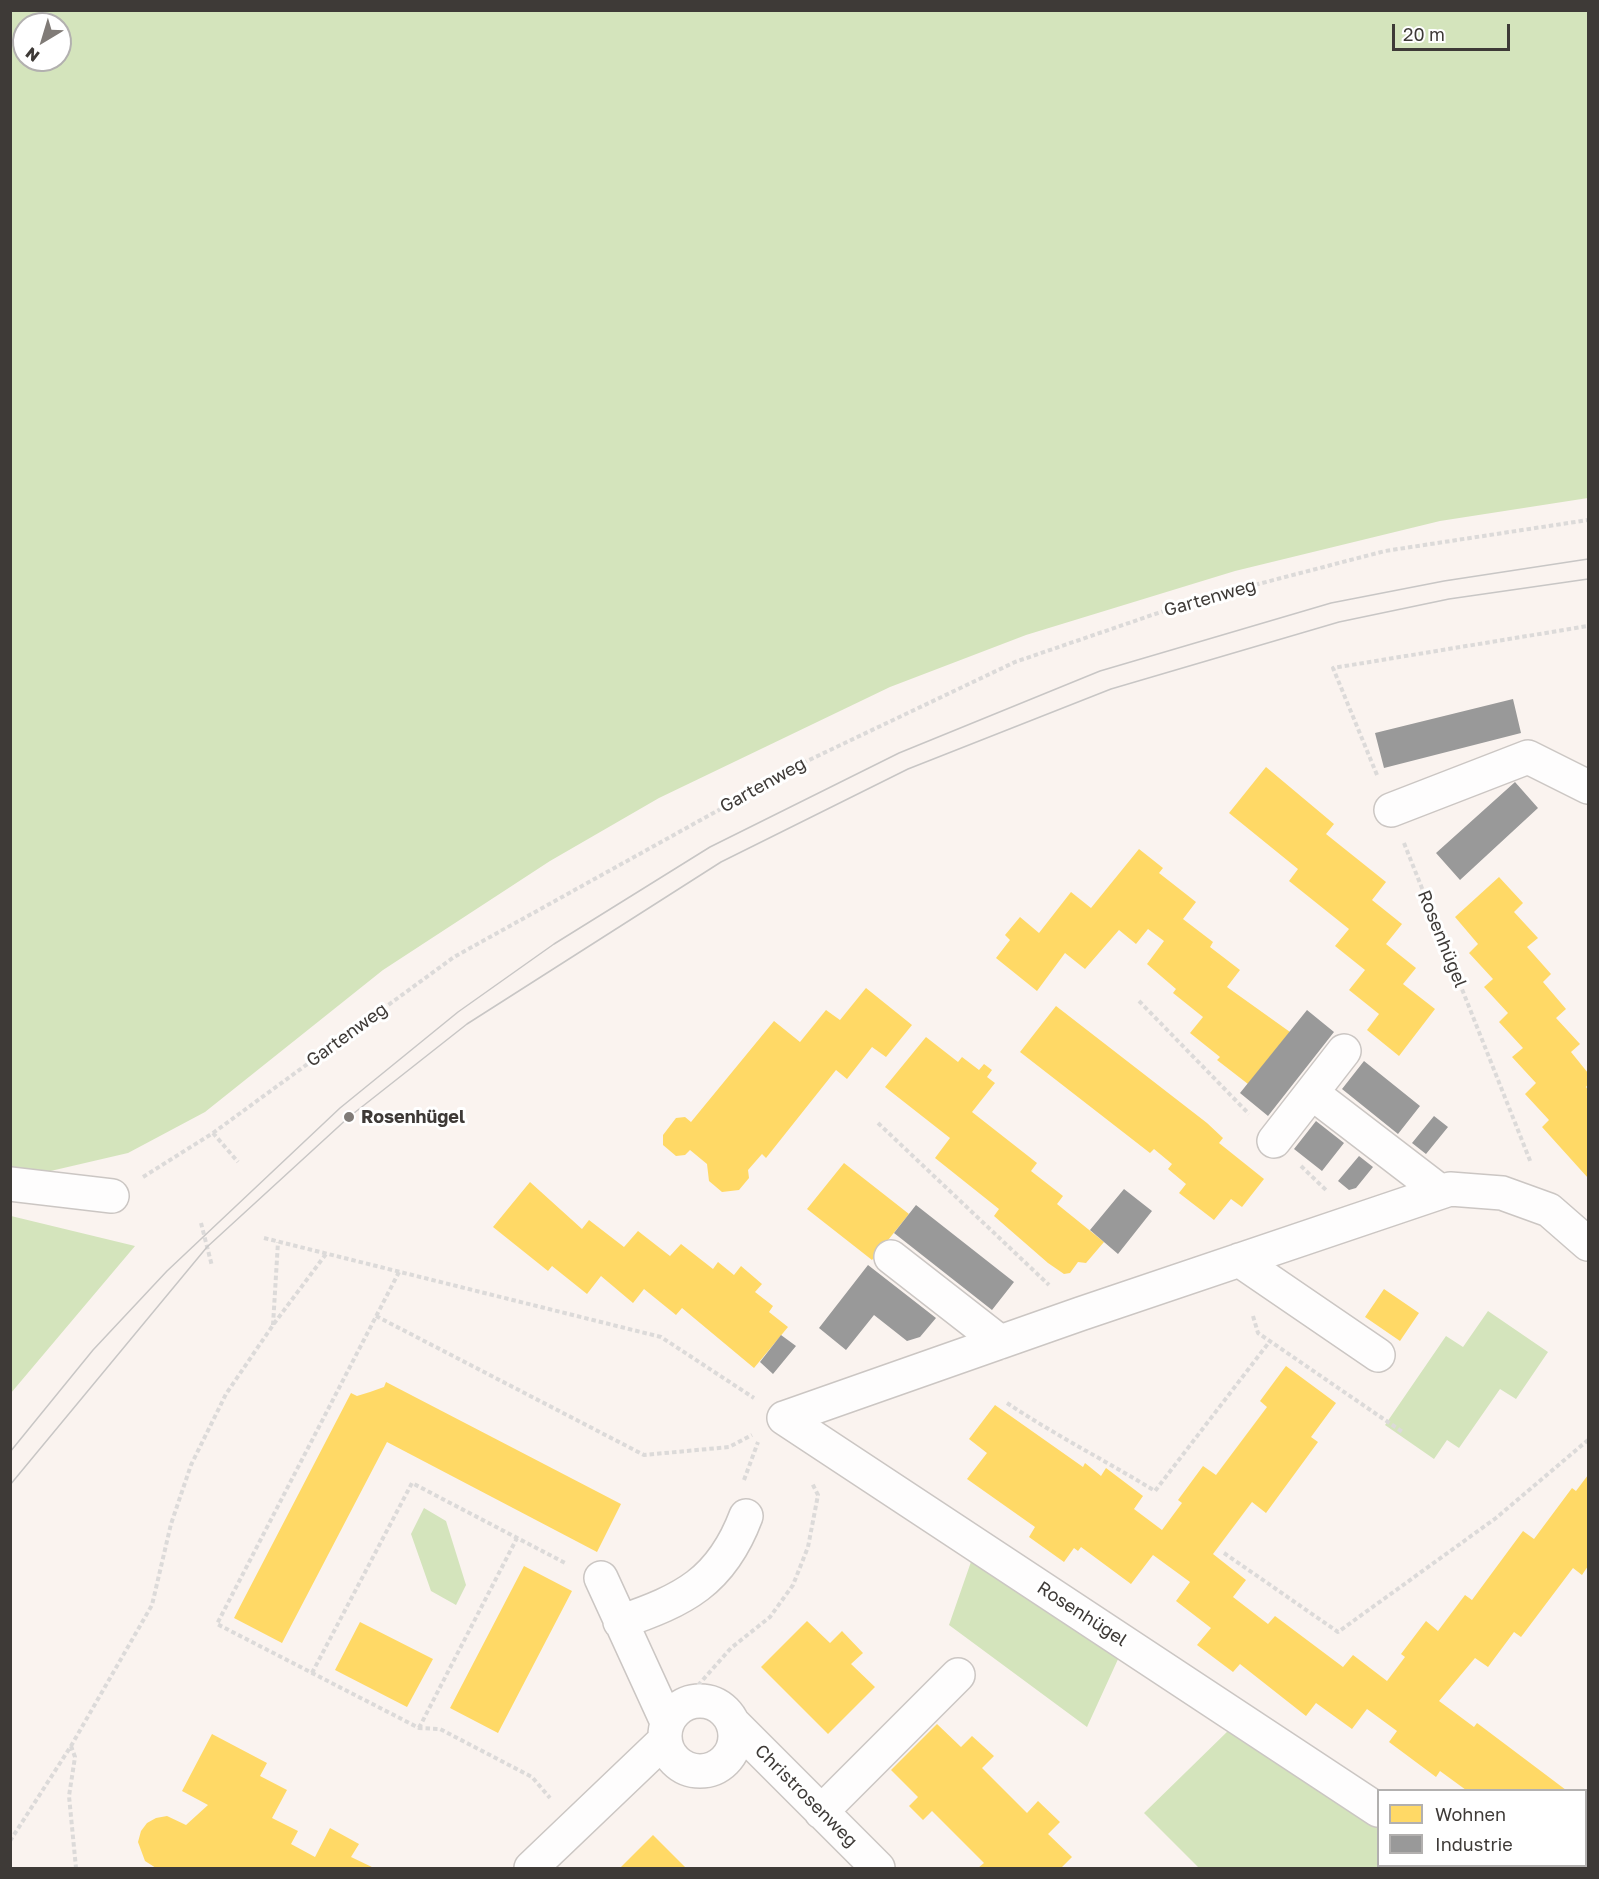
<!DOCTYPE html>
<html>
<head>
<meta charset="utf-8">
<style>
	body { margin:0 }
	#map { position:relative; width:1599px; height:1879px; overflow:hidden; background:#faf3ef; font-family:"Golos Text",sans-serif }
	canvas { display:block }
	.frame { position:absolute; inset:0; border:12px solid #3e3a37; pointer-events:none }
	.legend { position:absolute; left:1377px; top:1789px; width:210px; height:78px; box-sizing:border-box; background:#fff; border:2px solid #b2b0af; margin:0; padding:8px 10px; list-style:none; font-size:18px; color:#3e3a37 }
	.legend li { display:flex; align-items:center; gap:12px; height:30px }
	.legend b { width:30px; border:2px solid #b2b0af }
	.north { position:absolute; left:12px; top:12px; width:60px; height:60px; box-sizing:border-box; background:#fff; border:2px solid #b2b0af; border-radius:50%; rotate:218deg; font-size:16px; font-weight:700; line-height:24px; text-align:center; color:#3e3a37 }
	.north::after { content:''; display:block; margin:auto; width:21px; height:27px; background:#807b77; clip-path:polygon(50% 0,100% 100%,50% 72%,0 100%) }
	.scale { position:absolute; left:1392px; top:24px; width:118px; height:27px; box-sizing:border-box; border:3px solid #3e3a37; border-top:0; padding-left:8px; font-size:18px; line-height:21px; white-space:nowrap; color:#3e3a37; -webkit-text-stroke:4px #fff; paint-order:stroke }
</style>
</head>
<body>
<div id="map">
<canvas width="1599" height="1879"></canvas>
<div class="frame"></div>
<ul class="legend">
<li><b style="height:16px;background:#ffd966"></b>Wohnen</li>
<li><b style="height:16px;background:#999"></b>Industrie</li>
</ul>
<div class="north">N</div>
<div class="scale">20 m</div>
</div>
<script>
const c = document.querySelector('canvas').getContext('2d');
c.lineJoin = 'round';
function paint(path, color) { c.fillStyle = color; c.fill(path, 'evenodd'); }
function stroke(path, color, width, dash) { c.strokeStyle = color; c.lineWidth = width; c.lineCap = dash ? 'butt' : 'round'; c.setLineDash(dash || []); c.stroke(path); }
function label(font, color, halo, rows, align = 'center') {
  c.font = font + ' "Golos Text",sans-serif'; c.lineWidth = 6; c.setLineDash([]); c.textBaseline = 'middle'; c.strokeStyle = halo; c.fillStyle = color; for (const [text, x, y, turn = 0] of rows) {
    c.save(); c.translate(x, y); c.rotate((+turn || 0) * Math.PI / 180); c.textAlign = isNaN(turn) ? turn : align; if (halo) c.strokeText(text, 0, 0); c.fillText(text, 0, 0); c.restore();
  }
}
paint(new Path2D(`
	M10 11H1588V498L1440 521 1235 571 1026 635 890 687 659 798 550 861 383 970 205 1112 128 1153 42 1173 11 1167ZM24 24H60V60H24Z
	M11 1216 135 1246 11 1393 10 1216Z
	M1488 1311 1548 1352 1516 1399 1500 1389 1459 1448 1447 1440 1434 1459 1385 1425 1446 1336 1463 1347Z
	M424 1508 446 1521 466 1585 456 1605 431 1591 411 1534Z
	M972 1559 1119 1657 1087 1727 949 1625Z
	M1230 1729 1378 1827V1866H1436L1441 1868H1199L1144 1813Z`), '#d4e4bc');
paint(new Path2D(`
	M1266 767 1334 824 1326 834 1386 882 1372 900 1402 924 1386 944 1416 968 1403 984 1435 1009 1399 1056 1367 1030 1379 1014 1349 990 1365 970 1335 946 1349 929 1289 881 1298 869 1229 813Z
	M1139 849 1163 868 1159 873 1196 902 1183 919 1213 942 1210 947 1240 970 1227 987 1290 1032 1248 1084 1217 1060 1220 1057 1190 1033 1203 1017 1173 993 1176 989 1147 964 1164 941 1148 929 1136 944 1119 930 1085 969 1065 953 1037 991 996 958 1010 940 1005 935 1020 917 1039 933 1071 892 1091 908Z
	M1499 877 1523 903 1514 912 1538 938 1527 947 1551 974 1543 982 1566 1009 1556 1018 1580 1044 1571 1052 1588 1073V1084L1586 1087 1588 1090V1178L1542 1127 1549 1120 1525 1094 1536 1083 1512 1057 1523 1048 1499 1022 1508 1013 1484 987 1493 979 1469 953 1478 944 1455 917Z
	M866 988 912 1025 886 1057 872 1047 847 1079 836 1070 766 1158 762 1154 748 1170 749 1178 739 1190 722 1192 709 1181 707 1164 690 1150 685 1155 676 1156 663 1145V1135L676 1118 685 1117 691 1122 774 1021 800 1042 826 1010 840 1020Z
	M1056 1006 1207 1123 1223 1138 1219 1143 1264 1179 1242 1207 1231 1199 1214 1220 1179 1193 1186 1184 1168 1169 1172 1164 1154 1149 1150 1153 1020 1052Z
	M926 1037 958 1062 962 1057 979 1070 984 1064 992 1070 987 1077 995 1083 972 1112 1037 1163 1031 1171 1063 1196 1057 1204 1104 1242 1086 1263 1078 1262 1070 1273 1064 1274 1048 1263 994 1216 999 1209 935 1158 950 1138 885 1087Z
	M844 1163 909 1214 872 1260 807 1209Z
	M530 1182 582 1229 589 1220 624 1247 638 1231 670 1256 681 1244 713 1269 718 1262 734 1275 741 1266 762 1284 755 1292 773 1306 769 1312 788 1327 754 1368 682 1308 676 1315 644 1289 633 1303 601 1276 587 1294 552 1266 548 1271 493 1227Z
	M1384 1289 1419 1313 1400 1341 1365 1317Z
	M1286 1366 1336 1403 1311 1437 1318 1442 1266 1513 1252 1502 1213 1554 1246 1580 1233 1597 1268 1624 1275 1616 1343 1667 1353 1655 1387 1681 1405 1657 1401 1654 1426 1621 1438 1631 1465 1595 1472 1600 1523 1531 1534 1539 1572 1488 1576 1491 1588 1475V1566L1582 1575 1573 1568 1521 1637 1514 1632 1488 1667 1475 1658 1439 1701 1474 1727 1477 1723 1566 1790H1466L1440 1771 1436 1777 1389 1742 1397 1731 1367 1709 1352 1729 1316 1703 1306 1716 1240 1664 1233 1672 1197 1645 1211 1628 1176 1601 1190 1582 1153 1555 1131 1584 1081 1547 1078 1551 1074 1548 1064 1562 1029 1537 1035 1527 967 1479 987 1453 969 1439 995 1405 1083 1467 1085 1463 1101 1476 1106 1468 1143 1496 1134 1509 1162 1530 1182 1503 1178 1500 1203 1466 1216 1475 1267 1407 1260 1401Z
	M386 1382 621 1504 597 1552 387 1442 282 1643 234 1618 351 1393 357 1396 370 1392 384 1387Z
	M524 1566 572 1591 498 1733 450 1708Z
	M807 1621 830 1643 842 1631 863 1653 851 1664 875 1687 828 1734 761 1667Z
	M360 1622 433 1659 407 1707 335 1670Z
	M937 1724 961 1747 972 1736 994 1756 982 1768 1027 1813 1038 1801 1060 1822 1048 1834 1072 1857 1061 1868H978L984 1863 932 1811 923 1820 909 1806 918 1797 891 1770Z
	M212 1734 267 1763 260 1776 287 1790 272 1818 298 1831 291 1844 315 1857 330 1828 359 1844 351 1857 374 1868H156L145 1861 138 1842 141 1831 147 1823 156 1818 167 1816 186 1825 208 1805 182 1791Z
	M1586 1805 1588 1808V1856L1586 1853Z
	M653 1835 686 1868H620Z`), '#ffd966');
paint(new Path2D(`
	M1513 699 1521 733 1384 768 1375 733Z
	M1515 782 1538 808 1460 880 1436 853Z
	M1307 1010 1334 1032 1268 1116 1240 1093Z
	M1364 1061 1420 1106 1398 1134 1342 1089Z
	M1434 1116 1448 1127 1426 1154 1412 1143Z
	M1316 1121 1344 1143 1322 1171 1294 1149Z
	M1359 1156 1373 1167 1356 1188 1349 1190 1338 1181Z
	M1124 1189 1152 1211 1118 1254 1090 1230Z
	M916 1205 1014 1282 992 1310 894 1233Z
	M868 1265 936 1318 920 1337 907 1341 874 1315 846 1350 819 1328Z
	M781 1335 796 1346 773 1374 760 1362Z`), '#999');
const minor = new Path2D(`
	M1391 810 1528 757 1588 787
	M1312 1093 1441 1192
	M1274 1141 1344 1051
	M10 1184 112 1196
	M891 1257 1000 1342
	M1239 1260 1378 1355
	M784 1418 1080 1314 1450 1189 1502 1193 1549 1210 1588 1244
	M784 1418 1378 1810
	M601 1578 667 1722
	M620 1622C684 1600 721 1582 746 1516
	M665 1736a35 35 0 1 1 70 0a35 35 0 1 1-70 0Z
	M733 1723 878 1868
	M821 1812 958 1675
	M1462 1866 1467 1868
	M531 1868 665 1740`);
stroke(minor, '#cbc6c3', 36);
stroke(new Path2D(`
	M1377 775 1333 668 1588 626
	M1404 843 1531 1163
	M1139 1001 1249 1114
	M878 1123 1049 1285
	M213 1133 238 1162
	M1301 1166 1328 1192
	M143 1177 213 1133 454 957 807 761 1015 662 1193 601 1385 551 1588 520
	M201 1223 212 1266
	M264 1238 661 1337 754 1398
	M399 1272 217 1624 419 1728 440 1729 532 1777 550 1798
	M376 1316 644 1455 729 1447 752 1435
	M1253 1316 1258 1333 1404 1433
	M273 1325 278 1242
	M1007 1403C1055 1435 1106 1461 1155 1491L1270 1341
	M744 1480 758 1442
	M1224 1553 1338 1632 1496 1518 1588 1440
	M312 1673 412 1483 567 1564
	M693 1691 731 1648 770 1617 793 1585 808 1547 818 1495 812 1483
	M419 1728 517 1538
	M71 1746 75 1757 69 1796 76 1868
	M10 1841 71 1746 152 1605 171 1524 191 1465 226 1394 273 1325 326 1254`), '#dcdad9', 4, [4.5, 3]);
stroke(minor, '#fefdfd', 33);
stroke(new Path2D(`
	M10 1452 93 1350 167 1271 340 1108 458 1012 554 944 710 847 899 753 1100 671 1331 603 1444 581 1588 559
	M10 1485 207 1247 349 1117 467 1024 721 862 908 769 1111 689 1339 622 1449 599 1588 579`), '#c8c6c5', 1.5);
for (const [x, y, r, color] of [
	[349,1117,6,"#807b77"]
]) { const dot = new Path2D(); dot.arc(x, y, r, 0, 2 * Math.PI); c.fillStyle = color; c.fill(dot); stroke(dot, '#fff', 2); }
label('18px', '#3e3a37', '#fff', [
	["Gartenweg",1210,598,-16],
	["Gartenweg",763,785,-29],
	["Rosenhügel",1442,939,68],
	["Gartenweg",347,1035,-36],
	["Rosenhügel",1082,1614,33],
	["Christrosenweg",806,1796,45]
]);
label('bold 18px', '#3e3a37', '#fff', [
	["Rosenhügel",361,1117]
], 'left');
</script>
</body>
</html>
